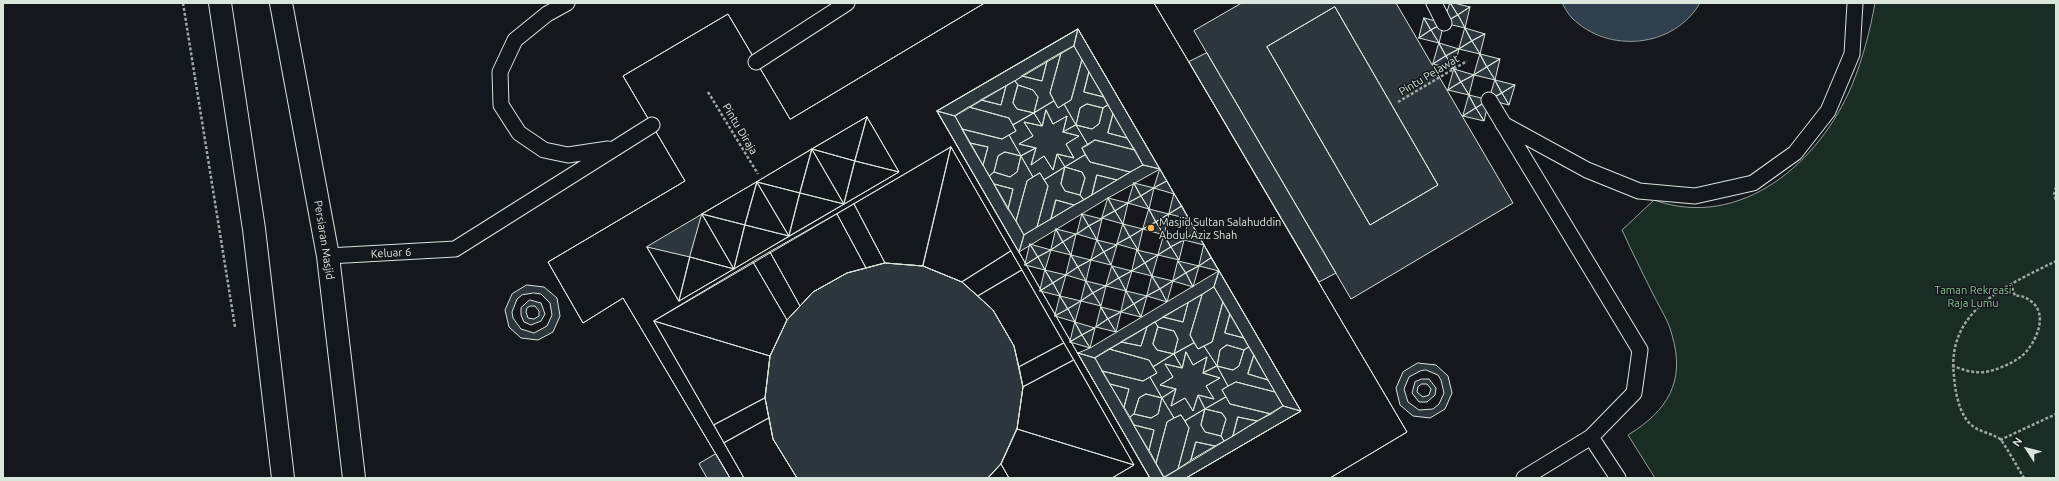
<!DOCTYPE html>
<html>
<head>
<meta charset="utf-8">
<style>
	body { margin:0 }
	#map { position:relative; width:2059px; height:481px; overflow:hidden; background:#14181c; font-family:Ubuntu,sans-serif }
	canvas { display:block }
	.frame { position:absolute; inset:0; border:4px solid #d8e6dc; pointer-events:none }
	.north { position:absolute; left:2007px; top:429px; width:40px; height:40px; -webkit-text-stroke:3px #14181c; paint-order:stroke; rotate:306deg; font-size:11px; font-weight:700; line-height:16px; text-align:center; color:#d8e6dc }
	.north::after { content:''; display:block; margin:auto; width:14px; height:18px; background:#d8e6dc; clip-path:polygon(50% 0,100% 100%,50% 72%,0 100%) }
</style>
</head>
<body>
<div id="map">
<canvas width="2059" height="481"></canvas>
<div class="frame"></div>
<div class="north">N</div>
</div>
<script>
const c = document.querySelector('canvas').getContext('2d');
c.lineJoin = 'round';
function paint(path, color) { c.fillStyle = color; c.fill(path, 'evenodd'); }
function stroke(path, color, width, dash) { c.strokeStyle = color; c.lineWidth = width; c.lineCap = dash ? 'butt' : 'round'; c.setLineDash(dash || []); c.stroke(path); }
function label(font, color, halo, rows, align = 'center') {
  c.font = font + ' Ubuntu,sans-serif'; c.lineWidth = 3; c.setLineDash([]); c.textBaseline = 'middle'; c.strokeStyle = halo; c.fillStyle = color; for (const [text, x, y, turn = 0] of rows) {
    c.save(); c.translate(x, y); c.rotate((+turn || 0) * Math.PI / 180); c.textAlign = isNaN(turn) ? turn : align; if (halo) c.strokeText(text, 0, 0); c.fillText(text, 0, 0); c.restore();
  }
}
const green = new Path2D(`
	M1875 3H2056V478H1655L1628 435C1667 411 1686 382 1672 335 1669 322 1660 308 1654 296 1643 274 1632 252 1622 230L1654 200C1741 231 1820 162 1852 85 1863 58 1870 31 1875 3Z`);
paint(green, '#1a2d24');
stroke(green, '#939e99', 1);
const water = new Path2D(`
	M1562 3H1700C1674 48 1608 54 1572 18 1568 14 1565 8 1562 3Z`);
paint(water, '#2f3f4d');
stroke(water, '#939e99', 1);
const building = new Path2D(`
	M985 3H1154L1407 432 1330 478H1186L1301 411 1078 29 937 111 1150 478H1112L1134 465 951 147 654 321 744 478H730L623 298 583 323 548 262 685 181 623 76 728 14 790 119ZM867 117 899 172 679 301 647 247Z
	M985 3H1154L1407 432 1330 478H1186L1301 411 1078 29 937 111 1150 478H988L1001 464 1017 429 1023 387 1014 346 993 310 962 282 923 266 885 263 847 273 813 292 787 320 770 356 765 398 773 439 797 478H730L623 298 583 323 548 262 685 181 623 76 728 14 790 119Z
	M1242 3H1396L1513 203 1351 299 1194 31ZM1335 7 1438 185 1370 225 1267 47Z
	M1450 3 1458 15 1444 23Z
	M1451 3H1454L1470 7 1458 15Z
	M1335 7 1438 185 1370 225 1267 47Z
	M1470 7 1465 28 1458 15Z
	M1458 15 1465 28 1444 23Z
	M1424 18 1431 30 1419 38Z
	M1424 18 1444 23 1431 30Z
	M1444 23 1439 43 1431 30Z
	M1465 28 1472 41 1459 49Z
	M1465 28 1485 34 1472 41Z
	M1078 29 1160 169 1143 165 1127 138 1074 46Z
	M1078 29 1074 46 955 116 937 111Z
	M1431 30 1439 43 1419 38Z
	M1485 34 1480 54 1472 41Z
	M1472 41 1480 54 1459 49Z
	M1439 43 1459 49 1446 56Z
	M1439 43 1446 56 1433 64Z
	M1074 46 1082 60 1071 100 1058 108 1050 93 1061 53Z
	M1459 49 1454 69 1446 56Z
	M1061 53 1050 93 1054 101 1034 113 1038 97 1033 90 1018 85 1015 81 1022 76 1042 81 1047 61Z
	M1207 53 1336 273 1319 282 1189 62Z
	M1480 54 1487 67 1474 75Z
	M1480 54 1500 59 1487 67Z
	M1446 56 1454 69 1433 64Z
	M1500 59 1495 80 1487 67Z
	M1082 60 1089 72 1084 92 1104 97 1108 105 1103 108 1087 104 1080 108 1076 125 1064 104 1071 100Z
	M1047 61 1042 81 1022 76Z
	M1487 67 1495 80 1474 75Z
	M1454 69 1474 75 1461 82Z
	M1454 69 1461 82 1448 90Z
	M1089 72 1104 97 1084 92Z
	M1474 75 1469 95 1461 82Z
	M1495 80 1515 85 1502 93Z
	M1495 80 1502 93 1489 100Z
	M1015 81 1018 85 1013 103 1017 109 1034 113 1013 125 1009 118 969 107 981 100 1001 105 1006 86Z
	M1461 82 1469 95 1448 90Z
	M1018 85 1033 90 1038 97 1034 113 1017 109 1013 103Z
	M1515 85 1509 105 1502 93Z
	M1006 86 1001 105 981 100Z
	M1502 93 1509 105 1489 100Z
	M1469 95 1476 108 1463 116Z
	M1469 95 1489 100 1476 108Z
	M1489 100 1484 121 1476 108Z
	M1054 101 1058 108 1064 104 1076 125 1063 132 1067 116 1053 124 1046 110 1042 126 1034 113Z
	M1087 104 1103 108 1099 124 1092 129 1076 125 1080 108Z
	M1108 105 1113 114 1108 133 1127 138 1135 150 1095 140 1088 145 1076 125 1092 129 1099 124 1103 108Z
	M969 107 1009 118 1016 131 1002 139 962 129 955 116Z
	M1476 108 1484 121 1463 116Z
	M1046 110 1053 124 1067 116 1063 132 1079 136 1066 144 1074 158 1057 154 1053 170 1044 156 1031 165 1036 148 1019 144 1033 136 1024 122 1042 126Z
	M937 111 955 116 983 165 1024 235 1019 252Z
	M1034 113 1042 126 1024 122 1033 136 1019 144 1036 148 1021 156 1009 135 1016 131 1013 125Z
	M1113 114 1127 138 1108 133Z
	M867 117 855 161 812 149Z
	M867 117 899 172 855 161Z
	M1076 125 1088 145 1082 148 1085 155 1065 167 1057 154 1074 158 1066 144 1079 136 1063 132Z
	M962 129 1002 139 1009 135 1021 156 1005 152 998 156 994 172 989 176 983 165 988 147 970 143Z
	M1095 140 1135 150 1143 165 1130 172 1090 162 1082 148Z
	M970 143 988 147 983 165Z
	M951 147 923 266 885 263 854 204Z
	M951 147 1011 251 962 282 923 266Z
	M1036 148 1031 165 1044 156 1053 170 1057 154 1065 167 1044 180 1040 173 1033 177 1021 156Z
	M812 149 800 193 757 182Z
	M812 149 844 204 800 193Z
	M812 149 855 161 844 204Z
	M1005 152 1021 156 1017 172 1010 177 994 172 998 156Z
	M1085 155 1090 162 1130 172 1117 180 1097 175 1092 195 1084 200 1080 195 1085 178 1082 172 1065 167Z
	M1021 156 1033 177 1027 181 1016 221 1008 209 1013 189 994 184 989 176 994 172 1010 177 1017 172Z
	M855 161 899 172 844 204Z
	M1143 165 1160 169 1108 198 1019 252 1024 235Z
	M1065 167 1082 172 1085 178 1080 195 1065 191 1061 184Z
	M1065 167 1061 184 1065 191 1080 195 1084 200 1074 205 1056 200 1051 219 1037 227 1048 186 1044 180Z
	M1160 169 1167 181 1154 188Z
	M1040 173 1048 186 1037 227 1024 235 1016 221 1027 181Z
	M1097 175 1117 180 1092 195Z
	M1167 181 1174 194 1154 188Z
	M757 182 745 225 702 214Z
	M757 182 789 236 745 225Z
	M757 182 800 193 789 236Z
	M1134 183 1141 196 1128 203Z
	M1134 183 1154 188 1141 196Z
	M994 184 1013 189 1008 209Z
	M1154 188 1149 209 1141 196Z
	M800 193 844 204 789 236Z
	M1174 194 1182 206 1169 214Z
	M1141 196 1149 209 1128 203Z
	M1108 198 1115 211 1102 218Z
	M1108 198 1128 203 1115 211Z
	M1056 200 1074 205 1051 219Z
	M1128 203 1123 224 1115 211Z
	M854 204 885 263 866 268 837 214Z
	M1182 206 1189 219 1169 214Z
	M1149 209 1156 222 1143 229Z
	M1149 209 1169 214 1156 222Z
	M1115 211 1123 224 1102 218Z
	M702 214 734 269 690 257Z
	M702 214 745 225 734 269Z
	M837 214 866 268 847 273 813 292 800 306 770 252Z
	M1082 214 1089 226 1077 234Z
	M1082 214 1102 219 1089 226Z
	M1169 214 1164 235 1156 222Z
	M1102 219 1097 240 1089 226Z
	M1189 219 1196 232 1184 240Z
	M1156 222 1164 235 1143 229Z
	M1123 224 1130 237 1117 244Z
	M1123 224 1143 229 1130 237Z
	M745 225 789 236 734 269Z
	M1089 226 1097 240 1077 234Z
	M1056 229 1063 242 1051 250Z
	M1056 229 1076 234 1063 242Z
	M1143 229 1138 250 1130 237Z
	M1196 232 1204 245 1184 240Z
	M1076 234 1071 255 1063 242Z
	M1164 235 1171 247 1158 255Z
	M1164 235 1184 240 1171 247Z
	M1130 237 1138 250 1117 244Z
	M1097 240 1104 252 1091 260Z
	M1097 240 1117 245 1104 252Z
	M1184 240 1179 260 1171 247Z
	M1063 242 1071 255 1051 250Z
	M1030 244 1038 257 1025 265Z
	M1030 244 1051 250 1038 257Z
	M1117 245 1111 265 1104 252Z
	M1204 245 1211 258 1199 266Z
	M647 247 690 257 679 301Z
	M1171 247 1179 260 1158 255Z
	M1051 250 1045 270 1038 257Z
	M1137 250 1145 263 1132 271Z
	M1137 250 1158 255 1145 263Z
	M1011 251 1022 270 978 296 962 282Z
	M770 252 800 306 787 320 753 262Z
	M1104 252 1111 265 1091 260Z
	M1071 255 1078 267 1066 275Z
	M1071 255 1091 260 1078 267Z
	M1158 255 1152 276 1145 263Z
	M690 257 734 269 679 301Z
	M1038 257 1045 270 1025 265Z
	M1211 258 1219 271 1199 266Z
	M1091 260 1086 281 1078 267Z
	M1178 261 1186 273 1173 281Z
	M1178 261 1199 266 1186 273Z
	M753 262 787 320 770 356 654 321Z
	M885 263 923 266 962 282 993 310 1014 346 1023 387 1017 429 1001 464 988 478H797L773 439 765 398 770 356 787 320 813 292 847 273Z
	M1145 263 1152 276 1132 271Z
	M1112 266 1119 278 1106 286Z
	M1112 266 1132 271 1119 278Z
	M1199 266 1193 287 1186 273Z
	M1078 267 1086 281 1066 275Z
	M1022 270 1064 343 1019 367 1014 346 993 310 978 296Z
	M1045 270 1053 283 1040 291Z
	M1045 270 1066 275 1053 283Z
	M1132 271 1126 291 1119 278Z
	M1219 271 1301 411 1283 406 1214 287Z
	M1219 271 1214 287 1095 358 1078 353 1090 348Z
	M1186 273 1193 287 1173 281Z
	M1066 275 1060 296 1053 283Z
	M1152 276 1160 289 1147 296Z
	M1152 276 1173 281 1160 289Z
	M1119 278 1126 291 1106 286Z
	M1086 281 1093 293 1081 301Z
	M1086 281 1106 286 1093 293Z
	M1173 281 1167 302 1160 289Z
	M1053 283 1060 296 1040 291Z
	M527 285 544 287 557 298 560 316 553 332 538 340 521 338 509 327 505 310 512 294ZM534 293 541 294 550 303 552 315 547 326 534 333 521 329 513 318 512 312 517 299 522 295Z
	M1106 286 1101 306 1093 293Z
	M1214 287 1223 302 1212 342 1198 349 1190 335 1202 295Z
	M1160 289 1167 302 1147 296Z
	M1126 291 1134 304 1121 312Z
	M1126 291 1147 296 1134 304Z
	M1093 293 1101 306 1081 301Z
	M1202 295 1190 335 1194 343 1174 354 1178 339 1174 331 1158 327 1155 322 1163 317 1183 322 1188 303Z
	M1060 296 1068 309 1055 316Z
	M1060 296 1081 301 1068 309Z
	M1147 296 1141 317 1134 304Z
	M530 300 541 303 545 314 541 321 531 325 524 322 521 315V308ZM531 306H535L539 311V316L534 319 528 318 526 312 527 308Z
	M1081 301 1075 322 1068 309Z
	M1223 302 1230 314 1225 333 1244 338 1249 347 1244 350 1227 345 1220 350 1217 366 1204 346 1212 342Z
	M1188 303 1183 322 1163 317Z
	M1134 304 1141 317 1121 312Z
	M1101 307 1108 319 1096 327Z
	M1101 307 1121 312 1108 319Z
	M1068 309 1075 322 1055 316Z
	M1121 312 1116 332 1108 319Z
	M1230 314 1244 338 1225 333Z
	M1108 319 1116 332 1096 327Z
	M654 321 770 356 765 398 714 425Z
	M1075 322 1082 335 1070 342Z
	M1075 322 1095 328 1082 335Z
	M1155 322 1158 327 1153 344 1157 350 1174 354 1153 367 1149 360 1109 349 1121 342 1141 346 1147 327Z
	M1147 327 1141 346 1121 342Z
	M1158 327 1174 331 1178 339 1174 354 1157 350 1153 344Z
	M1095 328 1090 348 1082 335Z
	M1082 335 1090 348 1070 342Z
	M1064 343 1074 360 1023 387 1019 367Z
	M1194 343 1198 349 1204 346 1217 366 1203 373 1207 357 1193 365 1186 352 1182 368 1174 354Z
	M1227 345 1244 350 1239 366 1233 370 1217 366 1220 350Z
	M1249 347 1254 355 1248 374 1268 380 1275 392 1236 382 1228 386 1217 366 1233 370 1239 366 1244 350Z
	M1109 349 1149 360 1157 373 1143 381 1102 371 1095 358Z
	M1186 352 1193 365 1207 357 1203 373 1220 378 1206 386 1214 399 1198 395 1193 411 1185 398 1171 406 1176 389 1160 385 1173 377 1165 364 1182 368Z
	M1078 353 1095 358 1164 478H1150Z
	M1174 354 1182 368 1165 364 1173 377 1160 385 1176 389 1162 398 1150 377 1157 373 1153 367Z
	M1254 355 1268 380 1248 374Z
	M1074 360 1134 465 1017 429 1023 387Z
	M1418 363 1436 365 1448 376 1452 393 1445 409 1430 418 1413 416 1400 405 1396 388 1403 372ZM1426 370 1438 375 1441 380 1444 393 1439 404 1433 409 1419 410 1408 402 1404 389 1409 377 1420 371Z
	M1217 366 1228 386 1222 390 1226 397 1205 409 1198 395 1214 399 1206 386 1220 378 1203 373Z
	M1102 371 1143 381 1150 377 1162 398 1146 394 1139 398 1134 414 1130 417 1124 407 1129 389 1110 384Z
	M1422 379H1429L1436 388 1435 395 1427 402H1419L1412 393 1415 382ZM1422 384H1427L1431 389 1429 395 1423 397 1417 392 1418 387Z
	M1236 382 1275 392 1283 406 1271 414 1230 404 1222 390Z
	M1110 384 1129 389 1124 407Z
	M1176 389 1171 406 1185 398 1193 411 1198 395 1205 409 1185 421 1181 415 1174 418 1162 398Z
	M1146 394 1162 398 1158 414 1151 418 1134 414 1139 398Z
	M1226 397 1230 404 1271 414 1257 421 1238 417 1233 436 1224 441 1221 436 1226 419 1222 413 1205 409Z
	M765 398 769 418 724 443 714 425Z
	M1162 398 1174 418 1167 422 1156 463 1149 450 1154 430 1134 425 1130 417 1134 414 1151 418 1158 414Z
	M1283 406 1301 411 1186 478H1164Z
	M1205 409 1222 413 1226 419 1221 436 1205 432 1201 425Z
	M1205 409 1201 425 1205 432 1221 436 1224 441 1215 446 1196 442 1191 460 1178 469 1189 428 1185 421Z
	M1181 415 1189 428 1178 469 1164 477 1156 463 1167 422Z
	M1238 417 1257 421 1233 436Z
	M769 418 773 439 797 478H744L724 443Z
	M1134 425 1154 430 1149 450Z
	M1017 429 1134 465 1112 478H1009L1001 464Z
	M1196 442 1215 446 1191 460Z
	M716 454 730 478H707L699 464Z
	M1001 464 1009 478H988Z`);
paint(building, '#2c363c');
stroke(building, '#d8e6dc', 1);
const lane = new Path2D(`
	M567 3 547 14 515 40 500 72 501 105 519 133 544 150 568 155 608 149
	M1434 3 1444 23
	M756 62 847 3
	M1489 100 1640 350 1634 393 1591 437 1524 478
	M1503 124 1587 170 1639 191 1695 196 1753 183 1795 153 1828 111 1852 54 1855 3
	M328 256 455 249 652 125
	M1591 437 1618 478`);
const primary = new Path2D(`
	M220 3 254 229 283 478
	M281 3 328 256 354 478`);
stroke(lane, '#d8e6dc', 17);
stroke(primary, '#d8e6dc', 24);
stroke(new Path2D(`
	M183 3 235 327
	M708 92 758 174
	M1398 102 1467 61
	M2056 187 2054 195 2056 200
	M1952 366C1960 368 1968 372 1976 372 1990 374 2011 364 2022 356 2035 344 2049 316 2032 302 2027 298 2022 295 2015 296L2011 284
	M2000 440 2056 414
	M2024 478C2019 470 2005 444 2000 439 1988 431 1976 433 1966 419 1958 407 1955 390 1954 376 1946 309 2007 286 2056 261`), '#9da8a2', 2.5, [3, 2]);
stroke(lane, '#14181c', 15);
stroke(primary, '#14181c', 22);
for (const [x, y, r, color] of [
	[1151,228,4,"#ffb74d"]
]) { const dot = new Path2D(); dot.arc(x, y, r, 0, 2 * Math.PI); c.fillStyle = color; c.fill(dot); stroke(dot, '#14181c', 1.5); }
label('11px', '#d8e6dc', '#14181c', [
	["Pintu Pelawat",1429,75,-31],
	["Pintu Diraja",740,129,59],
	["Persiaran Masjid",324,240,81],
	["Keluar 6",391,253,-3]
]);
label('11px', '#d8e6dc', '#14181c', [
	["Masjid Sultan Salahuddin",1159,222],
	["Abdul Aziz Shah",1159,235]
], 'left');
label('11px', '#8ac095', '#14181c', [
	["Taman Rekreasi",1973,290],
	["Raja Lumu",1973,303]
]);
</script>
</body>
</html>
